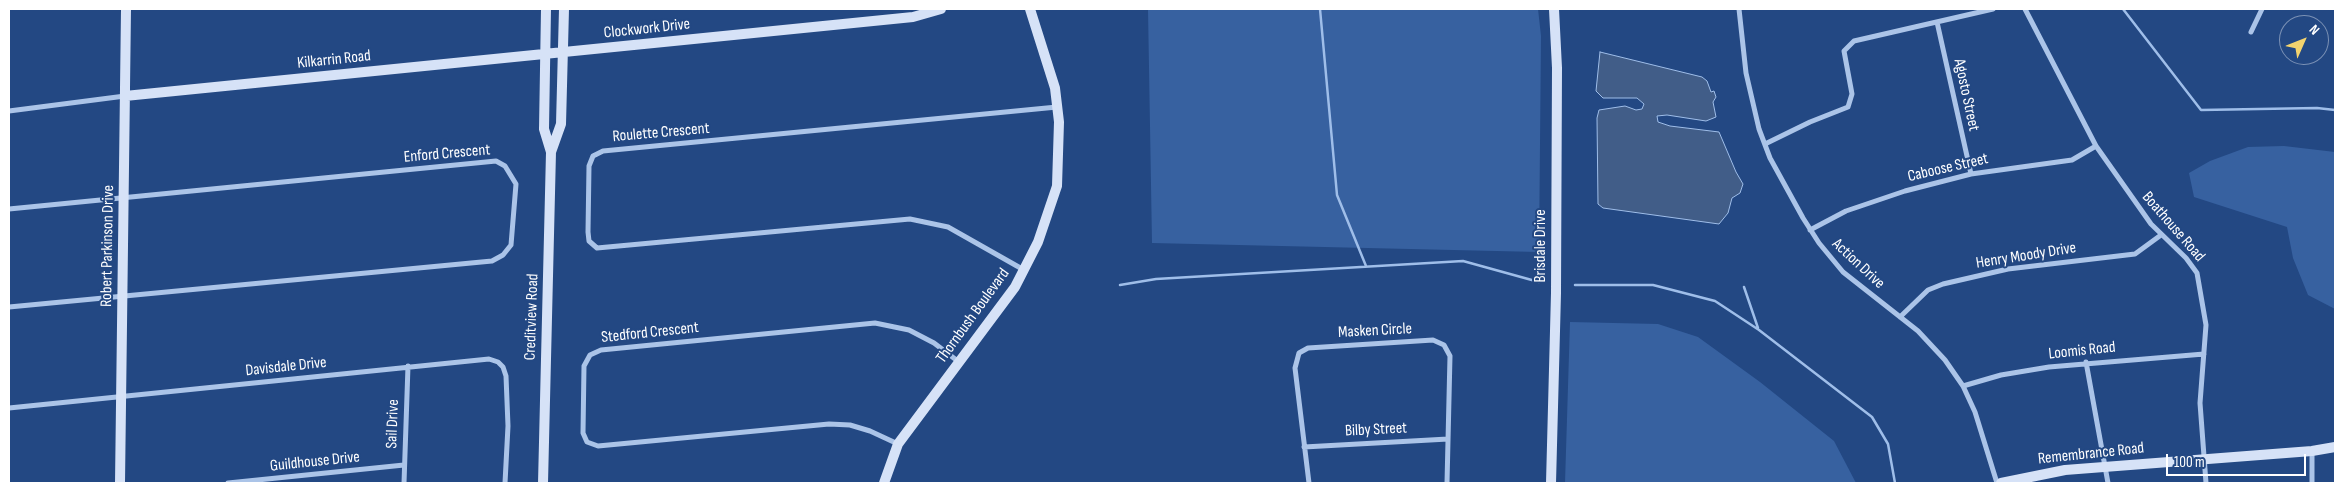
<!DOCTYPE html>
<style>
body{margin:0}
#map{position:relative;width:2344px;height:492px;overflow:hidden;background:#234883;font-family:"Sofia Sans Condensed",sans-serif}
canvas{display:block}
.frame{position:absolute;inset:0;border:10px solid #fff;pointer-events:none}
.north{position:absolute;left:2279px;top:15px;width:50px;height:50px;box-sizing:border-box;background:#234883;border:1px solid #7b91b5;border-radius:50%;rotate:46deg;font-size:14px;font-weight:700;line-height:20px;text-align:center;color:#fff}
.north::after{content:'';display:block;margin:auto;width:18px;height:22px;background:#f3d36e;clip-path:polygon(50% 0,100% 100%,50% 72%,0 100%)}
.scale{position:absolute;left:2166px;top:454px;width:140px;height:22px;box-sizing:border-box;border:2px solid #fff;border-top:0;padding-left:6px;font-size:15px;line-height:18px;white-space:nowrap;color:#fff;-webkit-text-stroke:4px #234883;paint-order:stroke}
</style>
<div id="map">
<canvas width="2344" height="492"></canvas>
<div class="frame"></div>
<div class="north">N</div>
<div class="scale">100 m</div>
</div>
<script>
const context = document.querySelector('canvas').getContext('2d');
context.lineJoin = 'round';
function paint(path, color) {
  context.fillStyle = color;
  context.fill(path, 'evenodd');
}
function poly(rows) {
  const path = new Path2D();
  for (const r of rows) {
    path.moveTo(r[0], r[1]);
    for (let i = 2; i < r.length; i += 2) path.lineTo(r[i], r[i + 1]);
  }
  return path;
}
function strokePath(path, color, width, dash) {
  context.strokeStyle = color;
  context.lineWidth = width;
  context.lineCap = dash ? 'butt' : 'round';
  context.setLineDash(dash || []);
  context.stroke(path);
}
function drawText(font, color, halo, rows, align = 'center') {
  context.font = font + ' "Sofia Sans Condensed",sans-serif';
  context.lineWidth = 4;
  context.setLineDash([]);
  context.textBaseline = 'middle';
  context.strokeStyle = halo;
  context.fillStyle = color;
  for (const [text, x, y, turn = 0] of rows) {
    context.save();
    context.translate(x, y);
    context.rotate((+turn || 0) * Math.PI / 180);
    context.textAlign = isNaN(turn) ? turn : align;
    if (halo) context.strokeText(text, 0, 0);
    context.fillText(text, 0, 0);
    context.restore();
  }
}
paint(poly([
 [1148,9,1538,9,1541,36,1539,252,1152,243],
 [2284,146,2335,152,2335,309,2308,295,2293,258,2287,227,2194,197,2189,173,2210,161,2248,147],
 [1570,322,1658,324,1698,337,1760,382,1834,441,1856,483,1565,483]
]), '#3761a0');
const water = poly([
 [1600,52,1702,77,1707,81,1711,92,1714,91,1716,97,1713,102,1716,117,1706,121,1667,115,1657,116,1658,122,1670,126,1719,132,1736,172,1743,184,1740,193,1732,198,1728,213,1719,224,1603,208,1598,204,1597,118,1599,110,1625,106,1636,110,1642,109,1644,104,1637,98,1603,98,1596,91,1600,52]
]);
paint(water, '#415d88');
strokePath(water, '#9fbee9', 1);
strokePath(poly([
 [1320,9,1337,195,1366,266],
 [2123,9,2201,110,2317,108,2335,110],
 [1120,285,1156,279,1463,261,1539,282],
 [1575,285,1653,285,1715,301,1759,330,1872,417,1888,444,1895,483],
 [1744,287,1758,328]
]), '#9fbee9', 2.5);
strokePath(poly([
 [1739,9,1746,73,1759,129,1770,158,1803,218,1819,243,1843,272,1918,331,1945,360,1963,386,1975,412,1997,483],
 [2025,9,2096,146,2151,224,2186,258,2197,273,2206,325,2200,403,2206,483],
 [1937,22,1971,174],
 [2251,32,2262,9],
 [9,111,125,96],
 [1765,144,1810,122,1848,107,1852,94,1844,51,1854,41,1993,9],
 [9,209,496,161,505,166,516,184,511,245,503,255,492,261,9,307],
 [1810,230,1846,211,1905,191,1971,174,2072,160,2096,146],
 [1024,270,948,227,910,219,597,248,589,241,588,232,589,166,593,156,603,151,1057,107],
 [1900,317,1928,290,1943,284,2008,269,2135,254,2161,235],
 [2086,362,2108,483],
 [1963,386,2001,375,2049,367,2204,354],
 [9,408,489,359,498,362,503,367,506,376,508,426,505,483],
 [898,444,870,431,850,425,829,424,598,446,587,442,583,433,584,366,590,355,601,350,875,323,909,330,934,343,959,362],
 [1304,447,1448,439],
 [228,483,404,465],
 [404,483,408,366],
 [1309,483,1295,368,1299,353,1308,348,1433,340,1444,345,1450,356,1447,483],
 [2312,483,2312,451]
]), '#abc4e8', 5);
strokePath(poly([
 [125,96,913,17,941,9],
 [551,152,561,124,564,9],
 [120,483,126,9],
 [543,483,551,152,544,129,546,9],
 [884,483,898,444,1015,287,1038,242,1057,186,1059,122,1055,88,1030,9],
 [1551,483,1556,293,1557,68,1554,9],
 [2001,483,2065,470,2312,451,2335,447]
]), '#d6e2f7', 10);
drawText('16px', '#fff', '#234883', [
 ["Clockwork Drive",647,29,-6],
 ["Kilkarrin Road",334,60,-6],
 ["Agosto Street",1966,95,78],
 ["Roulette Crescent",661,133,-5],
 ["Enford Crescent",447,154,-5],
 ["Caboose Street",1948,168,-13],
 ["Boathouse Road",2173,227,49],
 ["Robert Parkinson Drive",108,246,-89],
 ["Brisdale Drive",1541,246,-90],
 ["Henry Moody Drive",2026,256,-9],
 ["Action Drive",1858,264,43],
 ["Thornbush Boulevard",973,316,-54],
 ["Creditview Road",532,317,-88],
 ["Masken Circle",1375,331,-3],
 ["Stedford Crescent",650,333,-6],
 ["Loomis Road",2082,351,-6],
 ["Davisdale Drive",286,367,-6],
 ["Sail Drive",393,424,-88],
 ["Bilby Street",1376,430,-3],
 ["Remembrance Road",2091,454,-6],
 ["Guildhouse Drive",315,462,-6]
]);
</script>
